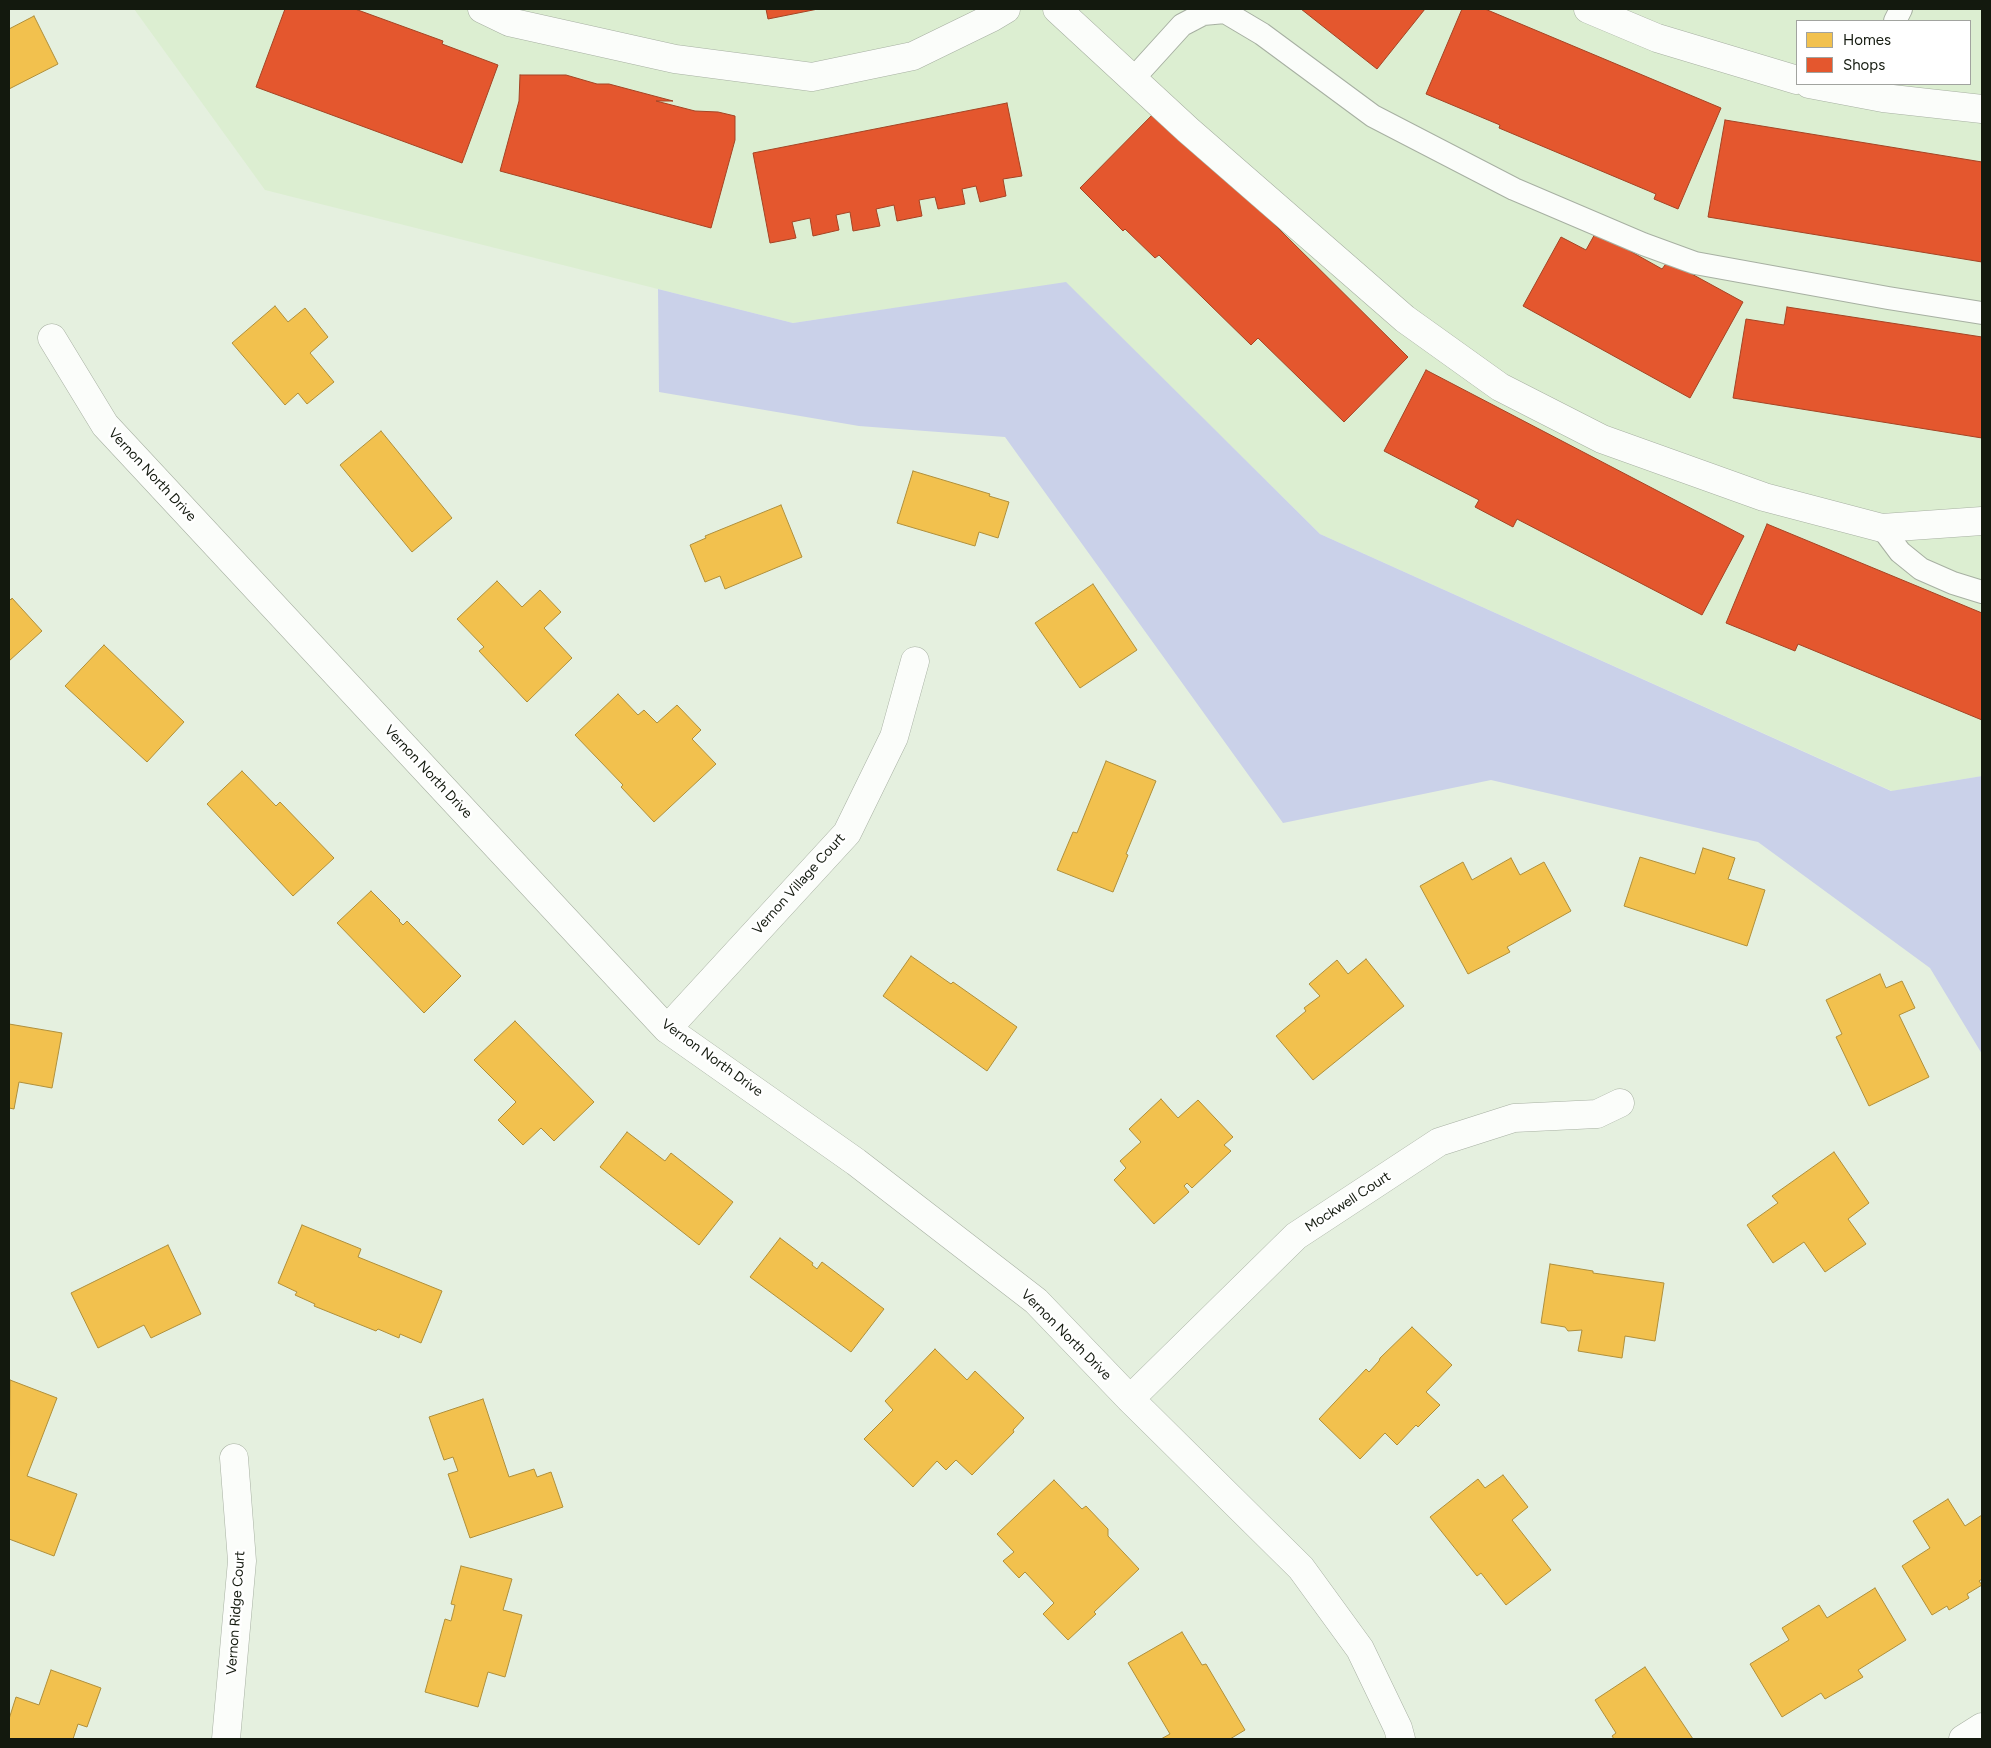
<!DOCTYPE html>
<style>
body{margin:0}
#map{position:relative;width:1991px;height:1748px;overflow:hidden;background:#e5f0df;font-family:Figtree,sans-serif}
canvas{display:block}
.frame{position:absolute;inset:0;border:10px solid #13190e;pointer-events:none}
.legend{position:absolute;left:1796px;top:20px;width:175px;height:65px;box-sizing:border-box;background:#fff;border:1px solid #a1a39f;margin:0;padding:6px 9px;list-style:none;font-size:15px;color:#13190e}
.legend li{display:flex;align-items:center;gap:10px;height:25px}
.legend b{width:25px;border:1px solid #a1a39f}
</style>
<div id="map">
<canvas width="1991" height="1748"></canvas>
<div class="frame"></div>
<ul class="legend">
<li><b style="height:14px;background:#f2c14e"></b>Homes</li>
<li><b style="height:14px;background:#e4572e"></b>Shops</li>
</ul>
</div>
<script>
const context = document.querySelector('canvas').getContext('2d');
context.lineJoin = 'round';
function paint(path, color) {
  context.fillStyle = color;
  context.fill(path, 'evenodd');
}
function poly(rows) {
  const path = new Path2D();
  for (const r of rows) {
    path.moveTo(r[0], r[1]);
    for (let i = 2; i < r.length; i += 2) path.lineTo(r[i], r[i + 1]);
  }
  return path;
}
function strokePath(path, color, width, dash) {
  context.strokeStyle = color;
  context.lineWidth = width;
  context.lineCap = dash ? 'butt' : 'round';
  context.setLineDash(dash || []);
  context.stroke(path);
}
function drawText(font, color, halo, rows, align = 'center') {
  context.font = font + ' Figtree,sans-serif';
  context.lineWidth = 5;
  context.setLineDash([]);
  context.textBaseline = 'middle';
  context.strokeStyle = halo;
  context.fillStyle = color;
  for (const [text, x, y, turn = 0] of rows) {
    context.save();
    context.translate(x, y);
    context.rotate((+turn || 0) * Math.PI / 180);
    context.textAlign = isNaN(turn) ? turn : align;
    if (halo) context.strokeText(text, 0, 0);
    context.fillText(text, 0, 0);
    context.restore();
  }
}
paint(poly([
 [134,9,1982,9,1982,776,1892,791,1320,534,1066,283,793,323,265,190],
 [1797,21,1970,21,1970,84,1797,84]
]), '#dceed1');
paint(poly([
 [1066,282,1320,534,1891,791,1982,776,1982,1054,1930,968,1758,842,1491,780,1283,823,1005,437,859,426,659,392,658,289,793,323]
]), '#cad1e9');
const homes = poly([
 [34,16,58,64,9,89,9,29,34,16],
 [275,306,288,322,305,308,328,337,310,353,334,382,307,404,298,393,285,405,232,343,275,306],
 [381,431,452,518,412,552,340,465,381,431],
 [913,471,990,494,989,496,1009,502,998,538,979,532,975,546,897,523,913,471],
 [781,505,802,557,725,589,720,576,705,582,690,545,706,538,705,536,781,505],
 [497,581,522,607,540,590,561,612,544,628,572,658,527,702,479,651,484,647,457,619,497,581],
 [1093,584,1137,650,1080,688,1035,623,1093,584],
 [9,598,11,600,12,598,42,631,9,661,9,598],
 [104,645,184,722,147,762,65,686,104,645],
 [618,694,638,715,644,710,657,723,677,705,701,730,692,739,716,764,654,822,621,787,623,785,575,735,618,694],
 [1106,761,1156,781,1126,854,1128,855,1113,892,1057,870,1073,832,1077,833,1106,761],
 [242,771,276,806,280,802,334,858,293,896,207,804,242,771],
 [1703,848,1735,858,1728,879,1765,890,1747,946,1624,906,1640,857,1695,874,1703,848],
 [1511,858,1520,875,1544,862,1571,911,1507,947,1510,952,1468,974,1420,886,1463,862,1472,880,1511,858],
 [371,891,400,920,399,921,403,925,407,921,461,976,424,1013,337,923,371,891],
 [911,956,951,984,953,982,1017,1027,987,1071,883,996,911,956],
 [1366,959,1404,1006,1313,1080,1276,1036,1306,1011,1304,1008,1320,996,1309,984,1337,960,1348,974,1366,959],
 [1880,974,1886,988,1902,981,1915,1008,1899,1015,1929,1077,1869,1106,1836,1037,1842,1034,1826,1000,1880,974],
 [515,1021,594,1102,554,1141,541,1128,523,1145,498,1120,516,1102,474,1060,515,1021],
 [9,1024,62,1033,52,1088,19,1082,14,1109,9,1108,9,1024],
 [1161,1099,1178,1118,1198,1100,1233,1137,1224,1145,1231,1151,1192,1188,1187,1183,1184,1186,1189,1192,1154,1224,1114,1180,1126,1168,1120,1161,1141,1142,1129,1129,1161,1099],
 [627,1132,665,1161,671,1153,733,1202,699,1245,600,1167,627,1132],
 [1834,1152,1869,1203,1848,1219,1866,1244,1825,1272,1804,1242,1773,1263,1747,1225,1778,1203,1772,1196,1834,1152],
 [302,1225,361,1249,358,1257,442,1291,421,1343,400,1334,399,1338,378,1329,376,1331,314,1306,315,1304,295,1295,297,1292,278,1283,302,1225],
 [780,1238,813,1263,812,1265,817,1269,822,1262,884,1309,851,1352,750,1277,780,1238],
 [168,1245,201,1314,151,1338,144,1325,98,1348,71,1293,168,1245],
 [1550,1264,1593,1271,1593,1273,1664,1283,1655,1341,1625,1336,1622,1358,1578,1351,1582,1330,1568,1331,1565,1327,1541,1323,1550,1264],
 [1412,1327,1452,1365,1426,1392,1440,1405,1418,1427,1416,1425,1397,1445,1385,1433,1360,1459,1319,1419,1366,1369,1369,1372,1379,1361,1380,1358,1412,1327],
 [935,1349,967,1380,975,1371,1024,1418,1013,1430,1014,1432,972,1475,956,1460,946,1470,937,1461,913,1487,864,1439,893,1410,885,1401,935,1349],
 [10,1380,57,1398,27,1476,77,1494,54,1556,9,1539,10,1380],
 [483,1399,509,1477,534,1469,537,1477,551,1472,563,1507,470,1538,448,1474,458,1471,453,1457,444,1460,429,1417,483,1399],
 [1503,1475,1528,1507,1512,1520,1551,1570,1506,1605,1481,1573,1477,1576,1430,1517,1478,1479,1485,1488,1503,1475],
 [1054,1480,1082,1509,1086,1506,1108,1529,1108,1536,1139,1569,1094,1612,1096,1614,1068,1640,1043,1614,1054,1603,1025,1572,1019,1578,1003,1561,1014,1552,997,1534,1054,1480],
 [1948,1499,1965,1526,1982,1515,1982,1579,1979,1581,1982,1585,1967,1594,1969,1598,1949,1610,1947,1606,1932,1615,1902,1566,1930,1548,1913,1521,1948,1499],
 [461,1566,512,1579,503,1610,522,1615,505,1677,488,1672,478,1707,425,1692,445,1619,451,1621,455,1605,451,1604,461,1566],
 [1875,1588,1906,1640,1858,1670,1863,1677,1825,1699,1821,1693,1782,1717,1750,1664,1789,1640,1782,1628,1819,1605,1827,1618,1875,1588],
 [1182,1632,1202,1665,1206,1664,1245,1730,1230,1739,1161,1739,1170,1734,1128,1663,1182,1632],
 [1645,1667,1693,1739,1614,1739,1612,1736,1616,1733,1595,1700,1645,1667],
 [51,1670,101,1688,87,1727,78,1724,73,1739,9,1739,9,1719,16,1697,39,1705,51,1670]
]);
paint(homes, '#f2c14e');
strokePath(homes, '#af8f3b', 1);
const shops = poly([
 [285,9,355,9,443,41,442,44,498,65,462,163,256,87,285,9],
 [766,9,818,9,768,19,766,9],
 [1301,9,1425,9,1377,69,1301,9],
 [1462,9,1485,9,1721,108,1678,209,1654,199,1656,194,1499,128,1500,125,1426,94,1462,9],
 [520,75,566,75,597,84,609,84,673,101,656,101,695,111,718,112,735,116,735,140,711,228,500,171,519,101,520,75],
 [1007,103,1022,176,1003,179,1006,196,980,202,976,186,962,189,965,204,938,209,935,197,919,200,922,216,897,221,894,205,876,209,880,226,853,231,850,212,836,215,839,230,813,236,810,218,792,222,796,238,770,243,753,153,1007,103],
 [1158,109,1408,357,1344,422,1258,338,1251,345,1159,255,1155,258,1125,229,1123,231,1080,188,1158,109],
 [1725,120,1982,162,1982,262,1708,217,1725,120],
 [1596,232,1662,269,1668,261,1743,302,1690,398,1523,306,1561,237,1586,250,1596,232],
 [1787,307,1982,337,1982,438,1733,398,1746,319,1784,325,1787,307],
 [1426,370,1744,536,1702,615,1517,519,1513,527,1475,507,1479,500,1384,451,1426,370],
 [1767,524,1982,613,1982,720,1798,644,1795,651,1726,623,1767,524]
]);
paint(shops, '#e4572e');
strokePath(shops, '#a54424', 1);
const lane = poly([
 [1895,21,1901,9],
 [1133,79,1182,25,1203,14,1225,12,1262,34,1373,116,1514,189,1643,244,1695,263,1888,298,1982,313],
 [1882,528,1900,552,1921,569,1953,583,1982,592]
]);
const street = poly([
 [482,9,509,22,675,59,812,77,913,56,991,18,1006,9],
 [1057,9,1188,130,1405,319,1500,387,1602,439,1764,497,1882,528,1982,521],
 [52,338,105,425,667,1029,856,1162,1036,1301,1130,1399,1301,1568,1360,1649,1398,1728,1401,1739],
 [667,1029,847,833,894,737,915,661],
 [1130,1399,1296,1236,1439,1142,1514,1118,1597,1114,1620,1103],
 [226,1739,242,1561,234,1458],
 [1963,1739,1982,1727]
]);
const secondary = poly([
 [1588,9,1657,38,1797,80],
 [1809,84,1883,98,1982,109]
]);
strokePath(lane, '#a7b0a2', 24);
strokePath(street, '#a7b0a2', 29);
strokePath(secondary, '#a7b0a2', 29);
strokePath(lane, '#fbfdfa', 22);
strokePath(street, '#fbfdfa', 28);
strokePath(secondary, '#fbfdfa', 28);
drawText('14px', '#13190e', '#fff', [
 ["Vernon North Drive",152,475,47],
 ["Vernon North Drive",428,772,47],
 ["Vernon Village Court",799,884,-48],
 ["Vernon North Drive",712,1058,36],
 ["Mockwell Court",1348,1202,-33],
 ["Vernon North Drive",1066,1335,45],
 ["Vernon Ridge Court",236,1613,-86]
]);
</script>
